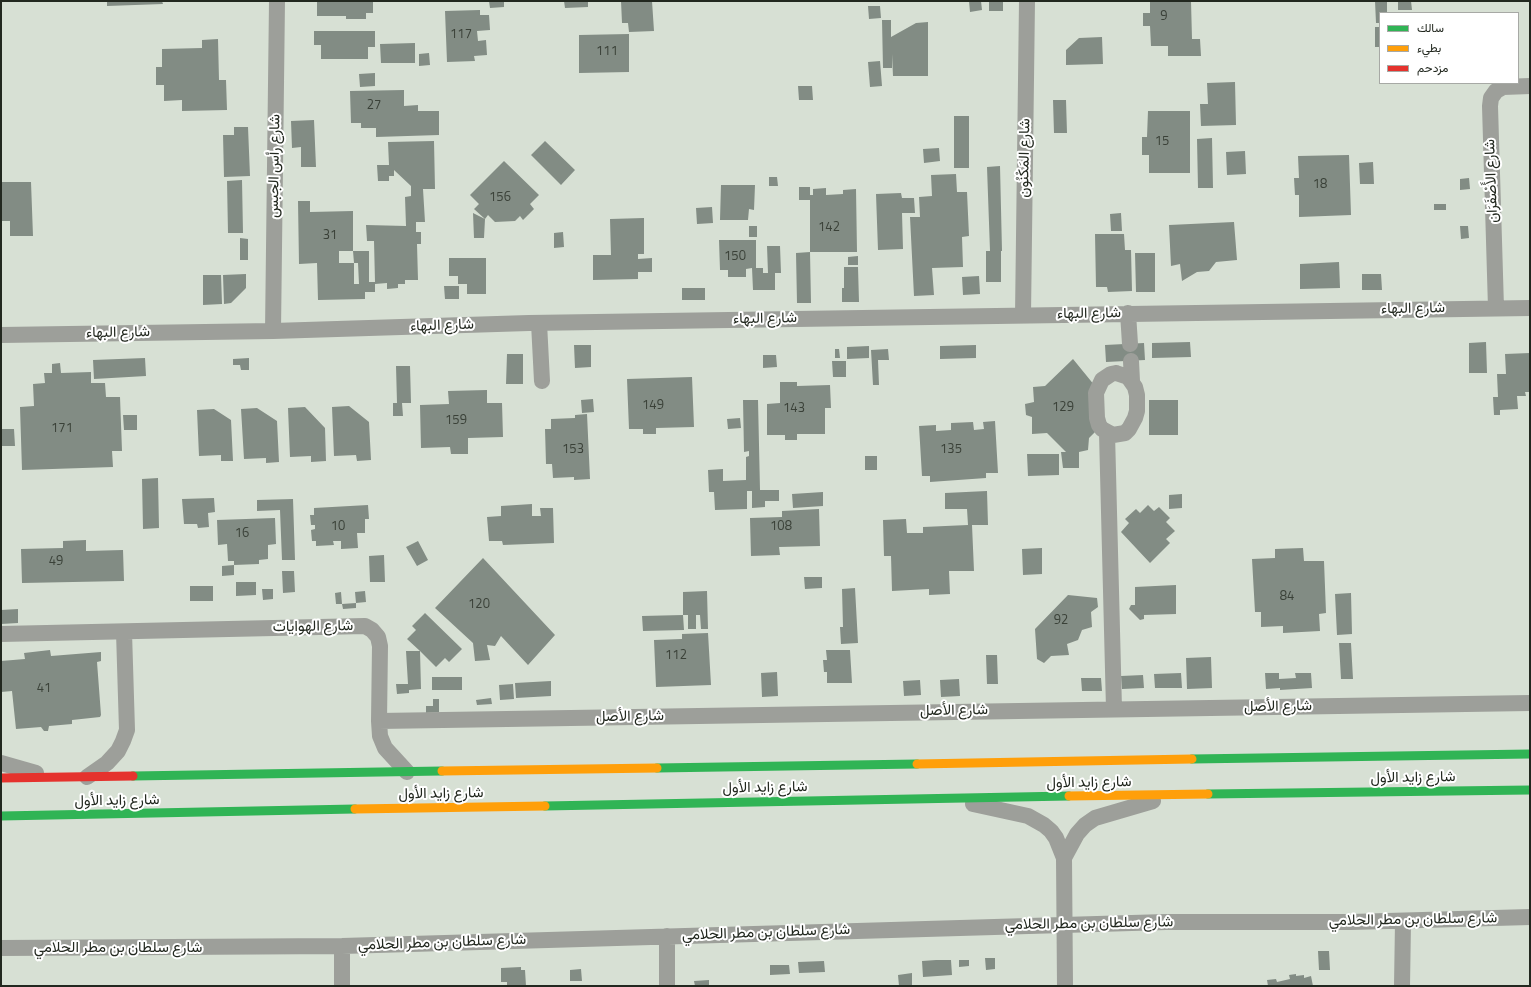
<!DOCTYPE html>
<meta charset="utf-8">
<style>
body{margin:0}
#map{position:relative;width:1531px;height:987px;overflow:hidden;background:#d7e0d4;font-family:"Titillium Web",Vazirmatn,sans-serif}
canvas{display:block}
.frame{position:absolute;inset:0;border:2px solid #22281f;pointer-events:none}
.legend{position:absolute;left:1379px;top:12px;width:140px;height:72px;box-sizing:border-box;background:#fff;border:1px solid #a7a9a5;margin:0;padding:5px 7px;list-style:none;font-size:12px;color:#22281f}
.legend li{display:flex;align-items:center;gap:8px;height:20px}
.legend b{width:20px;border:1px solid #a7a9a5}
</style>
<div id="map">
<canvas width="1531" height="987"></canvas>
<div class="frame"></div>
<ul class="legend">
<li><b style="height:5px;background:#30b455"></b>سالك</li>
<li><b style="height:5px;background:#ff9f0a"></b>بطيء</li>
<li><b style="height:5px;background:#e5322d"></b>مزدحم</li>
</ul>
</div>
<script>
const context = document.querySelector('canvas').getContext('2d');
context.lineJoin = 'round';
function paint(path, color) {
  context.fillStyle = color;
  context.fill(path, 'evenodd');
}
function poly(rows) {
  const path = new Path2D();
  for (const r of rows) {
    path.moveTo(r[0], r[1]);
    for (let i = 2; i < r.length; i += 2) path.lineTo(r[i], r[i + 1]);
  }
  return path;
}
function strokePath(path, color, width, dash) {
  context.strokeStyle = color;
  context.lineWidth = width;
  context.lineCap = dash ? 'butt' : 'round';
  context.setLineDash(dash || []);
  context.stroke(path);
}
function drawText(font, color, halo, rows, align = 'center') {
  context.font = font + ' "Titillium Web",Vazirmatn,sans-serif';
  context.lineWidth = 4;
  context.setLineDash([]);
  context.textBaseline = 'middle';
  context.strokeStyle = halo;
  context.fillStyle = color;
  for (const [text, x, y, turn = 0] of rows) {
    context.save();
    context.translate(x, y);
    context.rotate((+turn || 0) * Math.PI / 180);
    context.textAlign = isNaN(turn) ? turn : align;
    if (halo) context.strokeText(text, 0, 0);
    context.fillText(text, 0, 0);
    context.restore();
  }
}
paint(poly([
 [107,1,162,1,163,4,107,6],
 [317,1,373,1,373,13,366,13,366,19,346,19,346,16,317,16],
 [489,1,504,1,504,7,490,8],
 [564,1,588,1,588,7,565,8],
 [621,1,652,1,654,31,629,32,628,23,622,23],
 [969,1,981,1,982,10,970,12],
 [989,1,1003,1,1003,11,989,11],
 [1150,1,1191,1,1192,39,1200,39,1201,56,1168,56,1168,46,1151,46,1150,26,1143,26,1143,13,1150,13],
 [1375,1,1387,1,1387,13,1380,13,1380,23,1376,23],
 [1398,1,1411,1,1412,10,1398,10],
 [868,6,880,6,881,18,869,19],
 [480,10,480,15,489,15,490,30,477,31,478,41,486,40,487,55,474,56,475,61,447,62,445,11],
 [882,20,891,20,891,37,916,23,928,22,928,76,893,76,892,54,892,68,883,68],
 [1375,27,1380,27,1380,47,1375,47],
 [314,31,375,31,375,47,368,47,368,59,321,59,321,45,314,45],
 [629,34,629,72,579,73,579,35],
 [1102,37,1103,64,1066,65,1066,50,1079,38],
 [218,39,219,80,226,80,227,110,182,111,182,100,164,101,164,85,156,85,156,67,162,67,162,49,202,48,202,40],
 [415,43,415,63,381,63,380,44],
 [429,53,430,65,419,66,419,54],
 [880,61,882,86,870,87,868,62],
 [375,73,375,86,360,87,359,74],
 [1235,82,1236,125,1201,126,1200,104,1208,104,1207,83],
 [798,86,812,86,813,100,799,100],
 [404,90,404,106,418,105,418,111,439,111,439,135,376,137,376,128,361,128,361,123,351,123,350,91],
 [1053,100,1066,100,1067,133,1054,133],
 [1148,111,1190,111,1190,173,1149,173,1149,155,1142,155,1142,137,1147,137],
 [954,116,969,116,969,168,954,168],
 [314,120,316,167,301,167,301,147,292,148,291,121],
 [234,127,248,127,250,176,224,177,223,135,234,135],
 [1212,138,1213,188,1198,188,1197,139],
 [434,141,435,189,423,189,425,222,416,222,416,232,421,232,421,244,417,244,418,280,405,280,405,284,398,284,398,288,387,289,387,283,375,284,375,292,365,292,365,299,318,300,317,263,299,264,298,201,310,201,310,212,353,211,353,251,339,251,339,263,354,263,353,251,369,251,369,282,375,282,374,241,367,241,366,225,406,226,405,197,411,196,411,186,394,170,394,176,389,176,389,181,378,181,377,165,389,165,388,142],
 [354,263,358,263,359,284,354,284],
 [545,141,575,170,561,185,531,155],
 [939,148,940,161,924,163,923,149],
 [1245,151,1246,174,1227,175,1226,152],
 [1349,155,1351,215,1299,217,1299,195,1295,195,1294,178,1299,178,1298,156],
 [504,161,539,195,530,204,534,209,523,220,520,216,515,221,495,222,488,215,485,219,474,209,479,204,470,195],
 [1373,162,1374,184,1360,184,1359,163],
 [1000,166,1002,251,1001,251,1001,282,986,282,986,251,990,251,987,167],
 [956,174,957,192,967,192,969,236,962,237,963,267,932,268,934,295,914,296,910,217,920,217,919,197,932,196,931,175],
 [769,177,777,177,778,186,769,186],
 [1469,178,1470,189,1460,190,1460,179],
 [242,180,243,233,228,233,227,181],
 [1,182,31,182,33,236,10,236,10,221,1,221],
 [721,185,755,185,754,210,749,209,748,220,720,220],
 [799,187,810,187,810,195,813,195,813,189,826,188,826,195,843,194,843,190,856,189,857,252,810,252,810,200,799,200],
 [901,193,902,198,914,198,915,213,902,213,903,249,878,250,876,194],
 [1434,204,1446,204,1446,210,1434,210],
 [712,207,713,223,697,224,696,208],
 [473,213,485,219,484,238,474,238],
 [1121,213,1122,231,1111,231,1110,214],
 [644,218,644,254,638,254,638,259,652,258,652,272,638,272,638,279,593,280,593,255,611,255,610,219],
 [1234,222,1237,260,1216,262,1209,271,1197,272,1182,281,1180,264,1171,266,1169,225],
 [749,226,757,226,757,237,749,237],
 [1460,226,1468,226,1469,238,1461,239],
 [563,232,564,247,554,248,554,233],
 [1095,234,1124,234,1125,250,1131,250,1132,291,1108,292,1107,287,1096,287],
 [240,238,248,239,248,260,240,260],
 [719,240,756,240,756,268,763,268,763,273,768,273,767,246,780,246,781,273,775,273,775,290,753,290,752,268,746,269,746,277,728,277,728,270,720,270],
 [810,252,811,303,797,303,796,253],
 [1135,253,1155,253,1155,292,1136,292],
 [858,256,858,265,848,265,848,257],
 [449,258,486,258,486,294,467,294,467,284,458,284,458,276,449,276],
 [1339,262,1340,288,1300,289,1300,264],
 [844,267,858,267,859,302,842,302,842,288,844,288],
 [246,274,246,288,231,303,224,304,223,275],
 [1362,274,1381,274,1382,290,1362,290],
 [203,275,221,275,222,304,203,305],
 [979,276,980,294,963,295,962,277],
 [444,286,459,286,459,299,445,299],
 [682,288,705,288,705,300,682,300],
 [1190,342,1191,357,1152,358,1152,343],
 [1486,342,1487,373,1469,373,1469,343],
 [1144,343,1145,360,1106,362,1105,345],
 [574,345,591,345,591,367,575,368],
 [976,345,976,358,940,359,940,346],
 [869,346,869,358,847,359,847,347],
 [835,349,839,349,840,358,835,358],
 [888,349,889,360,878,360,879,385,873,385,871,350],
 [1530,353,1530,392,1525,392,1526,396,1517,396,1518,409,1500,410,1500,415,1494,415,1493,397,1498,397,1497,374,1506,374,1505,354],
 [507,354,523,354,523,384,506,384],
 [763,355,776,355,777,367,763,368],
 [145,358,146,376,94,379,93,360],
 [249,358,249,370,241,370,240,365,233,365,233,359],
 [1073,359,1095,386,1095,432,1089,438,1088,450,1079,452,1079,468,1063,468,1061,452,1066,452,1047,433,1032,434,1032,417,1026,415,1025,404,1034,402,1033,387,1045,386],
 [832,361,846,361,846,377,833,377],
 [60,363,61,373,91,372,91,383,105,383,106,397,120,397,122,451,112,451,113,467,22,470,20,407,34,406,33,384,45,383,44,373,52,373,52,364],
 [396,366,410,366,411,403,402,403,403,416,393,416,393,403,397,403],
 [692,377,694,427,656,428,656,434,643,434,643,429,629,429,627,379],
 [780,382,797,382,797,386,830,385,831,408,825,408,825,434,797,434,797,440,785,440,785,435,767,435,767,404,780,403],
 [487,390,487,403,502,403,503,437,468,438,468,454,451,454,450,447,421,448,420,405,449,404,448,391],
 [593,399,594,412,582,413,581,400],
 [743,400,758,400,760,490,779,490,779,501,765,501,765,507,752,508,752,491,747,491,747,509,715,510,714,492,709,492,708,470,723,469,723,481,746,480,746,457,749,456,749,451,744,452],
 [1149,400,1178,400,1178,435,1149,435],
 [349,406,369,422,371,460,357,461,356,455,334,456,332,407],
 [305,407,325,428,326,461,311,462,311,456,290,457,288,408],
 [257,408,277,421,279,462,266,463,266,458,244,459,241,409],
 [214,409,231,420,233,461,221,461,221,455,199,456,197,410],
 [587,414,590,479,574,480,574,477,553,478,552,464,546,464,545,429,551,429,551,419,575,418,575,415],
 [123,415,137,415,137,430,124,430],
 [740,418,741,428,728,429,727,419],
 [995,421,998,473,986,473,986,478,930,482,930,476,922,476,919,426,936,425,936,431,951,430,951,423,973,422,974,430,984,429,983,422],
 [1,429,14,429,15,446,1,446],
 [1027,454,1059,454,1059,475,1028,476],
 [865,456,877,456,877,470,865,470],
 [158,478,159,528,143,529,142,479],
 [987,491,988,525,972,525,974,571,949,571,950,594,929,595,929,589,892,591,891,556,884,556,883,520,906,519,907,533,923,533,923,527,968,525,967,509,945,509,945,493],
 [823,492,823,506,793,508,792,494],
 [1182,494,1182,508,1169,509,1169,495],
 [214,498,215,512,208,513,209,527,198,528,197,524,184,524,182,499],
 [293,499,295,560,282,560,280,510,257,511,257,500],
 [532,504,532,516,541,516,540,508,553,508,554,543,503,545,502,541,489,541,487,517,501,516,501,506],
 [368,505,369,519,365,519,365,533,357,533,358,548,341,549,341,541,333,541,334,545,316,546,316,541,312,541,311,530,315,529,315,525,311,525,310,515,314,515,314,508],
 [1148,505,1154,511,1159,507,1170,518,1166,522,1175,531,1166,539,1170,543,1150,563,1121,532,1129,523,1125,519,1136,509,1140,513],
 [819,509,820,546,779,547,780,555,751,556,750,518,782,517,782,511],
 [275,518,276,544,268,545,268,559,259,560,259,564,234,565,234,575,222,576,222,566,234,565,234,561,228,561,227,544,218,545,217,520],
 [86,540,86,551,123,550,124,581,22,583,21,549,63,548,63,541],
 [418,541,428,560,417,566,406,547],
 [1042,548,1042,574,1023,575,1022,549],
 [1303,548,1304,561,1324,561,1326,613,1319,614,1320,631,1283,633,1283,626,1261,627,1261,612,1255,612,1252,559,1275,558,1275,549],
 [384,555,385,582,370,582,369,556],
 [483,558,555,635,528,665,501,636,495,646,487,645,490,660,475,661,473,643,435,608],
 [282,571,294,571,295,592,283,593],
 [804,577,822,577,822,588,805,589],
 [236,582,256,582,256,595,236,596],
 [1176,585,1176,614,1144,615,1144,619,1140,620,1129,609,1131,605,1135,605,1135,587],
 [190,586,213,586,213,601,190,601],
 [855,588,858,643,841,644,840,627,843,627,842,589],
 [262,589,273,589,273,599,263,600],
 [365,591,366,602,356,603,355,592],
 [707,591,708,629,701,629,700,615,696,615,696,629,688,629,688,615,683,615,684,630,643,631,642,616,683,615,683,592],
 [341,592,342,604,356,603,356,608,343,609,342,604,336,604,335,593],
 [1351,593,1352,634,1337,635,1335,594],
 [1068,595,1097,598,1098,607,1091,612,1092,627,1082,630,1078,640,1067,644,1069,655,1051,656,1044,663,1037,659,1035,629],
 [18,609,18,623,1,624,1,610],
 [425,613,462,649,449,662,445,658,436,667,420,651,421,689,409,690,409,693,397,694,396,684,408,684,406,651,420,651,407,639,416,630,412,626],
 [708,633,711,685,656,687,654,640,682,639,682,634],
 [1339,643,1351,643,1353,679,1341,679],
 [50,650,51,656,101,652,101,661,97,662,101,715,100,717,72,720,72,724,49,726,48,731,44,731,41,727,16,729,12,691,1,692,1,661,25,659,24,653],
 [826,650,850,650,852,683,827,683,827,672,824,672,823,660,827,660],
 [986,655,997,655,998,684,987,684],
 [1211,657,1212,688,1187,689,1186,658],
 [777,672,778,696,762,697,761,673],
 [1181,673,1182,688,1155,688,1154,674],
 [1265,673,1279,673,1279,679,1296,678,1295,673,1311,673,1312,688,1280,690,1280,688,1266,689],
 [1143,675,1144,688,1122,689,1121,676],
 [432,677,462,677,462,690,432,690],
 [1081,678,1101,678,1102,691,1082,691],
 [959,679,960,696,941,697,940,680],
 [920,680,921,695,904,696,903,681],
 [551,681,551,696,516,698,515,683],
 [513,684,514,699,500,700,499,685],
 [491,698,492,704,477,705,476,700],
 [433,699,439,699,439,712,426,713,426,706,433,706],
 [1318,951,1329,951,1330,970,1319,970],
 [985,958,995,958,995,969,986,970],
 [936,960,951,960,952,975,923,977,922,961],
 [959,960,969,960,969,966,959,967],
 [824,961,825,972,799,973,798,962],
 [770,965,789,965,790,974,770,975],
 [521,967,521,970,525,970,526,986,507,986,507,982,501,982,501,968],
 [581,969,582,981,570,981,570,970],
 [912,973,912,986,899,986,898,975],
 [1296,974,1296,976,1304,975,1304,978,1311,976,1313,986,1268,986,1267,980,1276,979,1277,982,1290,979,1289,975],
 [709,980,709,986,695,986,694,981]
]), '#828c84');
strokePath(poly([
 [1496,308,1490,106,1491,98,1496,91,1503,87,1530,86],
 [1128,313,1130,344],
 [1023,315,1027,1],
 [539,323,542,381],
 [273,331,277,1],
 [1,335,273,331,529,323,1530,308],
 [1131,361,1132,381],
 [1116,373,1128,377,1135,387,1137,395,1137,411,1135,418,1129,429,1125,433,1113,435,1102,429,1099,425,1097,418,1096,393,1102,380,1111,374,1116,373],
 [1107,433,1114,709],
 [1,634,365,626,372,630,378,637,380,646,379,721,380,736,385,748,407,772],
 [379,721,1530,703],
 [1,763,36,773],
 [87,777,107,763,118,751,123,741,127,730,124,632],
 [973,804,1028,816,1044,825,1051,831,1056,838,1064,858,1065,986],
 [1064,858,1077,834,1085,825,1095,818,1153,801],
 [667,936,667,986],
 [342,946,342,986],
 [1,948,342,946,1166,922,1351,922,1530,917],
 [1402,986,1403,922]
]), '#9d9f9a', 16);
strokePath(poly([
 [1192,759,1530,754],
 [657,768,917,764],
 [133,776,442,771],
 [1208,794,1530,790],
 [545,806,1069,796],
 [1,816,355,809]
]), '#30b455', 9);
strokePath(poly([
 [917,764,1192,759],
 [442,771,657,768],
 [1069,796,1208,794],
 [355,809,545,806]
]), '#ff9f0a', 9);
strokePath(poly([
 [1,778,133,776]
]), '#e5322d', 9);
drawText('13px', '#3a4138', null, [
 ["9",1164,17],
 ["117",461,35],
 ["111",607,52],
 ["27",374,106],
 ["15",1162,142],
 ["18",1320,185],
 ["156",500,198],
 ["142",829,228],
 ["31",330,236],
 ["150",735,257],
 ["149",653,406],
 ["129",1063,408],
 ["143",794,409],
 ["159",456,421],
 ["171",62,429],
 ["153",573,450],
 ["135",951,450],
 ["10",338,527],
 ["108",781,527],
 ["16",242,534],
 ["49",56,562],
 ["84",1287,597],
 ["120",479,605],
 ["92",1061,621],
 ["112",676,656],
 ["41",44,689]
]);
drawText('15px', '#22281f', '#fff', [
 ["شارع المَكْنُون",1025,158,-89],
 ["شارع رأس الجبس",275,166,-89],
 ["شارع الأَصْفَرَان",1492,181,-92],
 ["شارع البهاء",1413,309,-1],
 ["شارع البهاء",1089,314,-1],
 ["شارع البهاء",765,319,-1],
 ["شارع البهاء",442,326,-2],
 ["شارع البهاء",118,333,-1],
 ["شارع الهوايات",313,627,-1],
 ["شارع الأصل",1278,707,-1],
 ["شارع الأصل",954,711,-1],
 ["شارع الأصل",630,717,-1],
 ["شارع زايد الأول",1413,778,-1],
 ["شارع زايد الأول",1089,783,-1],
 ["شارع زايد الأول",765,788,-1],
 ["شارع زايد الأول",441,794,-1],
 ["شارع زايد الأول",117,801,-1],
 ["شارع سلطان بن مطر الحلامي",1413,920,-1],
 ["شارع سلطان بن مطر الحلامي",1089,924,-1],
 ["شارع سلطان بن مطر الحلامي",766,933,-2],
 ["شارع سلطان بن مطر الحلامي",442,943,-2],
 ["شارع سلطان بن مطر الحلامي",118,948]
]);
</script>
